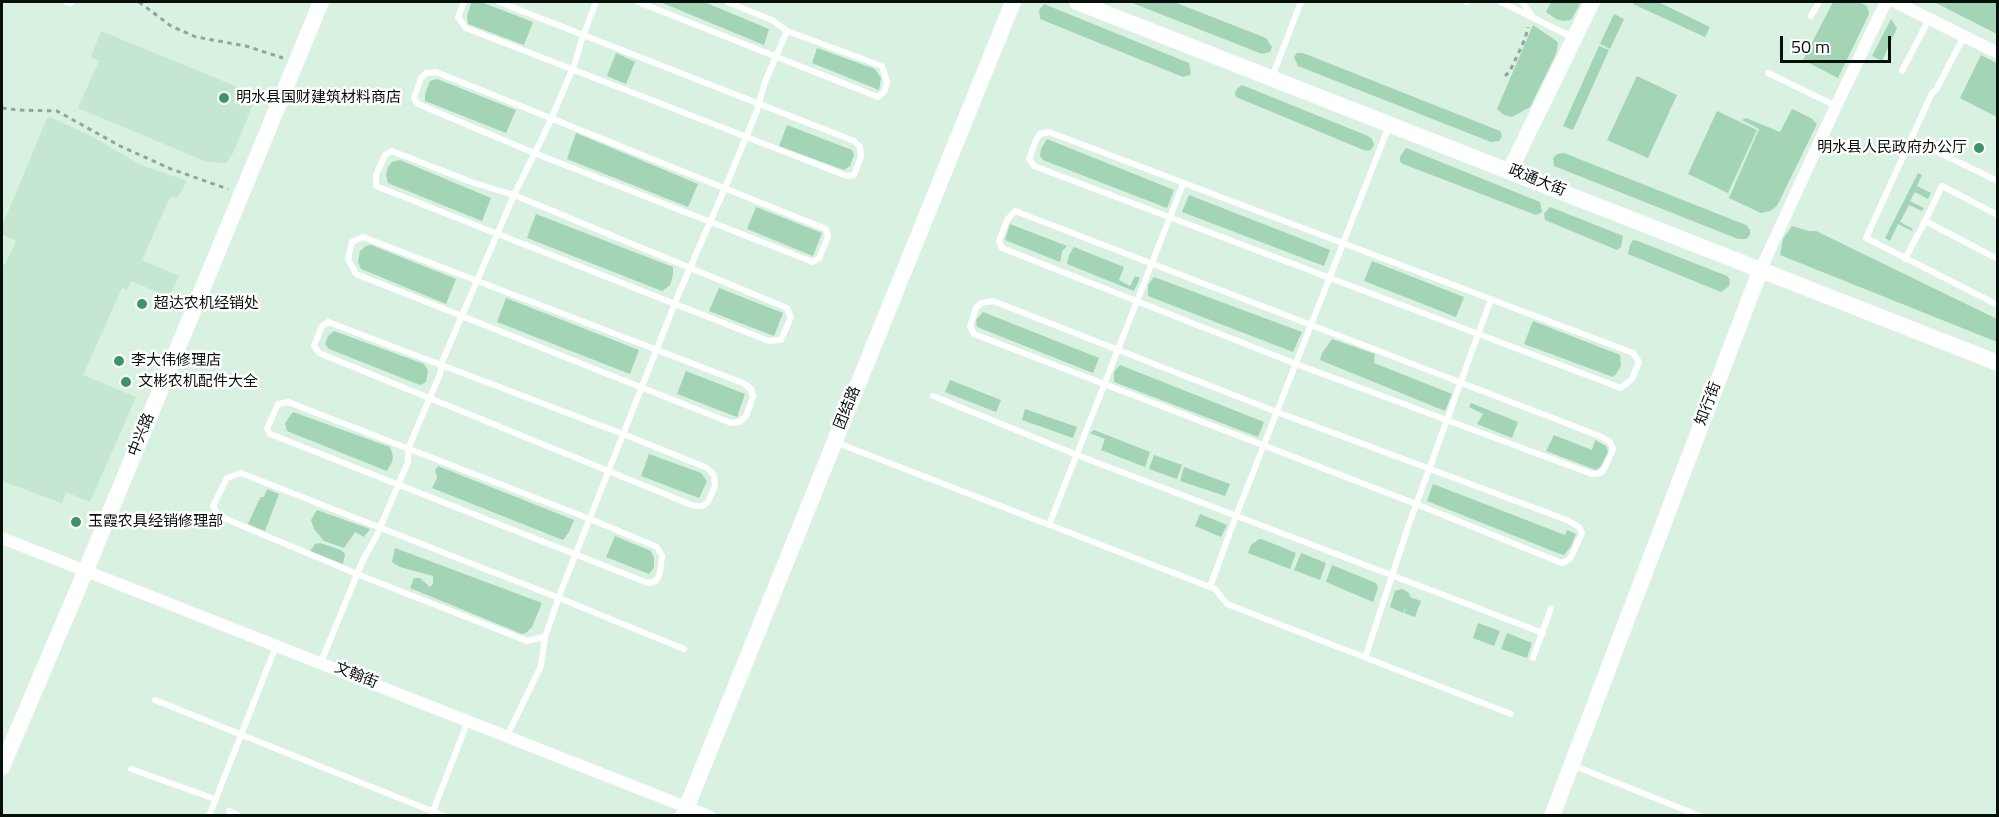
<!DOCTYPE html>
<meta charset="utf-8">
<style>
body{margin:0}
#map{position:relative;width:1999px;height:817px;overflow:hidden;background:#d8f1e0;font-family:"Titillium Web",sans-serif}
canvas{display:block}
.frame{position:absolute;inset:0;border:3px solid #08100b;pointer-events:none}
.scale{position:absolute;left:1780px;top:36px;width:111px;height:27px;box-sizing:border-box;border:3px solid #08100b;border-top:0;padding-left:8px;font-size:18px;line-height:21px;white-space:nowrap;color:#08100b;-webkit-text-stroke:4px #fff;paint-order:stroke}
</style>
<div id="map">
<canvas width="1999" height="817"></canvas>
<div class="frame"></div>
<div class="scale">50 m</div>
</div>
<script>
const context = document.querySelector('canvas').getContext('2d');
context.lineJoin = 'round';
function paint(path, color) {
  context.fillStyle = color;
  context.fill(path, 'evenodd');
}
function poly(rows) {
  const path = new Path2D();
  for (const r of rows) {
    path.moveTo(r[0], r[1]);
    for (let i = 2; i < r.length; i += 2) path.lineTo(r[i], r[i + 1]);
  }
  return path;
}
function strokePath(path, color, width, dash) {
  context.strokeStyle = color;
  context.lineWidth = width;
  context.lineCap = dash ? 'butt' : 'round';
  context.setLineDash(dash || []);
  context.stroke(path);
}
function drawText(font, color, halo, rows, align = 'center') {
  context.font = font + ' "Titillium Web","Noto Sans SC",sans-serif';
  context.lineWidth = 5;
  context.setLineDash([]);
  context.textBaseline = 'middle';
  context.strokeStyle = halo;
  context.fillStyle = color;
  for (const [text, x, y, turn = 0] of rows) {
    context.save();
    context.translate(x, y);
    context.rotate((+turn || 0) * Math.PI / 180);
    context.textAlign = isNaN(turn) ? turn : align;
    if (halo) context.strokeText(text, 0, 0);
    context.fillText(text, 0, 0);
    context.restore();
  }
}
paint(poly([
 [101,31,257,95,233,153,226,163,207,162,78,108,99,61,91,57],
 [48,116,91,136,141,165,187,181,177,198,170,197,142,260,179,276,169,297,131,281,127,290,122,288,83,375,136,397,90,502,66,492,62,503,2,481,2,264,5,265,16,241,2,234,2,226]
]), '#c5e6d1');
paint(poly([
 [475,2,481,2,533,22,524,45,468,24,467,16,471,3],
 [660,2,704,2,769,29,764,45],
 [1130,2,1174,2,1266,38,1272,47,1270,52,1262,54],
 [1551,2,1581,2,1571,20,1563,21,1556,19,1546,12],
 [1635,2,1658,2,1710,27,1705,37,1633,4],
 [1833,2,1859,2,1867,6,1869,14,1838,78,1803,60],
 [1934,2,1997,2,1997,34],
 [1044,4,1189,63,1191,73,1190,75,1183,77,1040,19,1039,10],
 [1614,14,1624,19,1610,49,1600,44],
 [1891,19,1897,28,1882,61,1872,56],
 [1533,25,1555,40,1558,43,1556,54,1530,107,1512,117,1504,115,1497,109],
 [1599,46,1609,50,1573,130,1563,126],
 [817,48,875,69,881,78,879,90,812,63],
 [616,53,635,62,626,84,607,76],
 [1297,53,1303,53,1500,131,1502,136,1499,141,1491,142,1298,66,1294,57],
 [1981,55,1997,63,1997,117,1960,98],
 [1637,76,1677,95,1648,158,1607,140],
 [437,79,516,110,506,133,425,101,425,94,430,81],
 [1242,85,1368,136,1372,139,1374,145,1371,150,1366,151,1236,97,1235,93,1237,89],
 [1792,109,1811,118,1817,124,1777,206,1770,211,1761,213,1729,198,1759,129,1742,120,1746,118,1780,132],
 [1717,111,1757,130,1728,193,1688,174],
 [787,125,852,150,854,155,850,166,844,170,779,146],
 [576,133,698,184,688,207,567,159],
 [1047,139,1174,190,1167,208,1043,160,1040,156,1041,149],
 [1406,148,1540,202,1542,212,1536,215,1403,164,1400,161,1400,157],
 [1564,153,1746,225,1750,230,1750,235,1746,239,1738,239,1554,166,1553,158,1557,154],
 [400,160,491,198,482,221,388,183,386,175,388,167,392,162],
 [1918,173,1922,175,1917,186,1931,193,1928,199,1915,192,1910,201,1924,208,1922,211,1909,205,1900,222,1913,229,1912,231,1898,224,1890,241,1885,238],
 [1189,195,1330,250,1324,266,1182,212],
 [756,207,822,233,813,256,747,229],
 [1550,207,1621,235,1623,236,1621,247,1617,250,1545,220,1544,214],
 [536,214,673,267,673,275,670,285,662,291,527,238],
 [1010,224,1067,246,1062,251,1060,262,1005,240],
 [1792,226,1809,231,1816,231,1997,319,1997,342,1780,255,1783,239],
 [1633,240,1638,241,1727,276,1730,280,1729,286,1721,292,1628,254,1630,245],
 [371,245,456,279,446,304,361,269,358,262,360,251,366,246],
 [1074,247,1124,267,1119,280,1130,286,1135,276,1140,278,1134,291,1067,264,1069,255],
 [1372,261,1464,297,1456,317,1364,281],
 [1154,277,1302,332,1293,352,1148,296,1148,285],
 [719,288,783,313,774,336,709,311],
 [506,298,639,350,630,374,497,322],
 [983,312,1099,358,1093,373,977,327,976,320],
 [1533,321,1620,355,1621,366,1616,374,1613,377,1524,344],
 [334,331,424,364,428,370,426,382,420,385,329,349,325,344,328,336],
 [1332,339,1375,354,1374,363,1452,394,1445,411,1320,360,1322,353],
 [1120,365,1264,422,1258,437,1114,382,1114,372],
 [686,371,745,394,737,417,677,394],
 [950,380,1001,400,996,412,945,392],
 [1471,403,1518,422,1512,438,1477,424,1483,414,1469,407],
 [1025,409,1077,427,1073,438,1022,420],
 [293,412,390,447,393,456,392,462,387,471,287,431,285,423],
 [1094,430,1150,452,1145,467,1101,450,1105,439,1090,433],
 [1554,435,1592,450,1595,440,1606,446,1608,452,1601,466,1596,470,1546,451],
 [649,454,701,473,707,481,699,498,641,476],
 [1154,455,1182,465,1177,479,1149,469],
 [438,466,574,520,569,532,563,540,432,488,437,478,435,470],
 [1184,467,1230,484,1225,496,1180,481],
 [1433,484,1565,535,1567,530,1576,534,1571,546,1564,555,1560,554,1427,501],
 [267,489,279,494,265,531,248,524,258,502,261,497,264,497],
 [317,510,370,529,364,537,355,532,344,548,324,541,314,529,311,520],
 [1200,514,1227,525,1221,537,1195,526],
 [615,536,651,551,654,558,654,568,649,574,606,557],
 [1259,539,1264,540,1296,553,1290,569,1248,553,1251,545],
 [320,543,341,550,345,554,343,564,310,551,315,544],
 [395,548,542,603,532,627,526,633,522,634,410,588,414,578,420,578,430,587,433,584,433,576,400,567,392,562],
 [1301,553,1326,563,1320,580,1294,570],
 [1332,565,1376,583,1378,588,1373,602,1326,582],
 [1402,589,1409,593,1410,597,1421,601,1415,617,1404,613,1407,603,1403,613,1390,607,1395,591],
 [1478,623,1500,631,1494,646,1473,638],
 [1507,633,1532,643,1527,658,1501,649]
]), '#a3d4b5');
strokePath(poly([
 [139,2,171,26,196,37,246,46,283,58],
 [1505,76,1510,71,1525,39,1528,27],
 [2,108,18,110,57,111,120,146,171,169,228,189]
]), '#92a598', 3, [4.5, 4.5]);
strokePath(poly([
 [66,2,71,3],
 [464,2,458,17,466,28,847,176,854,175,861,157,860,147,854,141,499,2],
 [638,2,878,97,884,92,887,82,882,66,787,31],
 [1466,2,1467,2],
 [1501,2,1574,38],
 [1522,2,1532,16],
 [1811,16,1819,2],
 [1964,36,1936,90,1932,93,1866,238,1998,305],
 [1902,71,1929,19],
 [436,72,826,229,828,237,819,258,813,262,534,153,418,104,414,98,421,78,426,73,436,72],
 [1768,73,1836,106],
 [1272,77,1301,2],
 [1049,132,1633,353,1639,362,1632,379,1621,388,1034,166,1029,159,1036,140,1040,134,1049,132],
 [1911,139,1998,181],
 [392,151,474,183,514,195,787,308,791,317,781,340,769,341,376,186,376,175,385,155,392,151],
 [1015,211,1602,437,1610,442,1613,449,1605,467,1601,473,1592,474,1296,364,1002,248,999,241,1007,220,1015,211],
 [1925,221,1942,186,1998,215],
 [363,237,743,383,751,389,753,397,746,416,739,422,731,423,356,274,348,259,352,242,363,237],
 [1905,259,1925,221,1998,259],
 [993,301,1277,412,1567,520,1579,527,1582,533,1570,559,1562,563,1416,504,974,334,970,326,976,308,981,303,993,301],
 [328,322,623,434,707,468,714,475,715,486,708,502,702,506,694,506,319,353,314,346,322,326,328,322],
 [933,396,1077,455,1543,633],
 [288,402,590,519,657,547,662,556,660,573,656,581,648,583,270,434,267,429,278,404,288,402],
 [835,442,1215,589,1227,604,1511,714],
 [1049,525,1183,184],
 [1210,587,1236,516,1389,126],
 [545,637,527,641,357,574,219,516,213,506,227,478,241,473,559,598,684,649],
 [1365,658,1408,527,1491,299],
 [1533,658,1551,608],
 [321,662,363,560,376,537,408,462,408,449,440,374,442,362,514,195,549,124,575,63,581,42,596,2],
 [155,700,444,816],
 [507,736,541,666,545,637,561,591,679,293,725,188,756,113,765,82,787,31,772,20,727,2],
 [1572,765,1700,816],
 [131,769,215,799],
 [229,811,239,816],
 [209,816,276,646],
 [431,816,468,721]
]), '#fff', 6);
strokePath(poly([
 [1895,2,1998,53],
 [1760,271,1836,106,1886,2],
 [2,538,709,816]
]), '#fff', 12);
strokePath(poly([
 [1077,2,1998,363],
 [1510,170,1592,2],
 [2,767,86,570,321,2],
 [683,816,1013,2],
 [1552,816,1760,271]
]), '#fff', 16);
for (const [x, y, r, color] of [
 [224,98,6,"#409366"],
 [1979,148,6,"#409366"],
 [142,304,6,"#409366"],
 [119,361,6,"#409366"],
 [126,382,6,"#409366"],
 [76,522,6,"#409366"]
]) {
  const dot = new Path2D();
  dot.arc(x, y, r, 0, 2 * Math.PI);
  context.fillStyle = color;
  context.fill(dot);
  strokePath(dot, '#fff', 2);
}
drawText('15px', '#08100b', '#fff', [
 ["明水县国财建筑材料商店",236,98],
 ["明水县人民政府办公厅",1967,148,"right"],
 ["超达农机经销处",154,304],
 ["李大伟修理店",131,361],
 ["文彬农机配件大全",138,382],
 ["玉霞农具经销修理部",88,522]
], 'left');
drawText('15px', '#08100b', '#fff', [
 ["政通大街",1537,181,22],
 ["知行街",1709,404,-69],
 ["团结路",848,408,-68],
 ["中兴路",142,435,-68],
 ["文翰街",356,676,22]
]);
</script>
